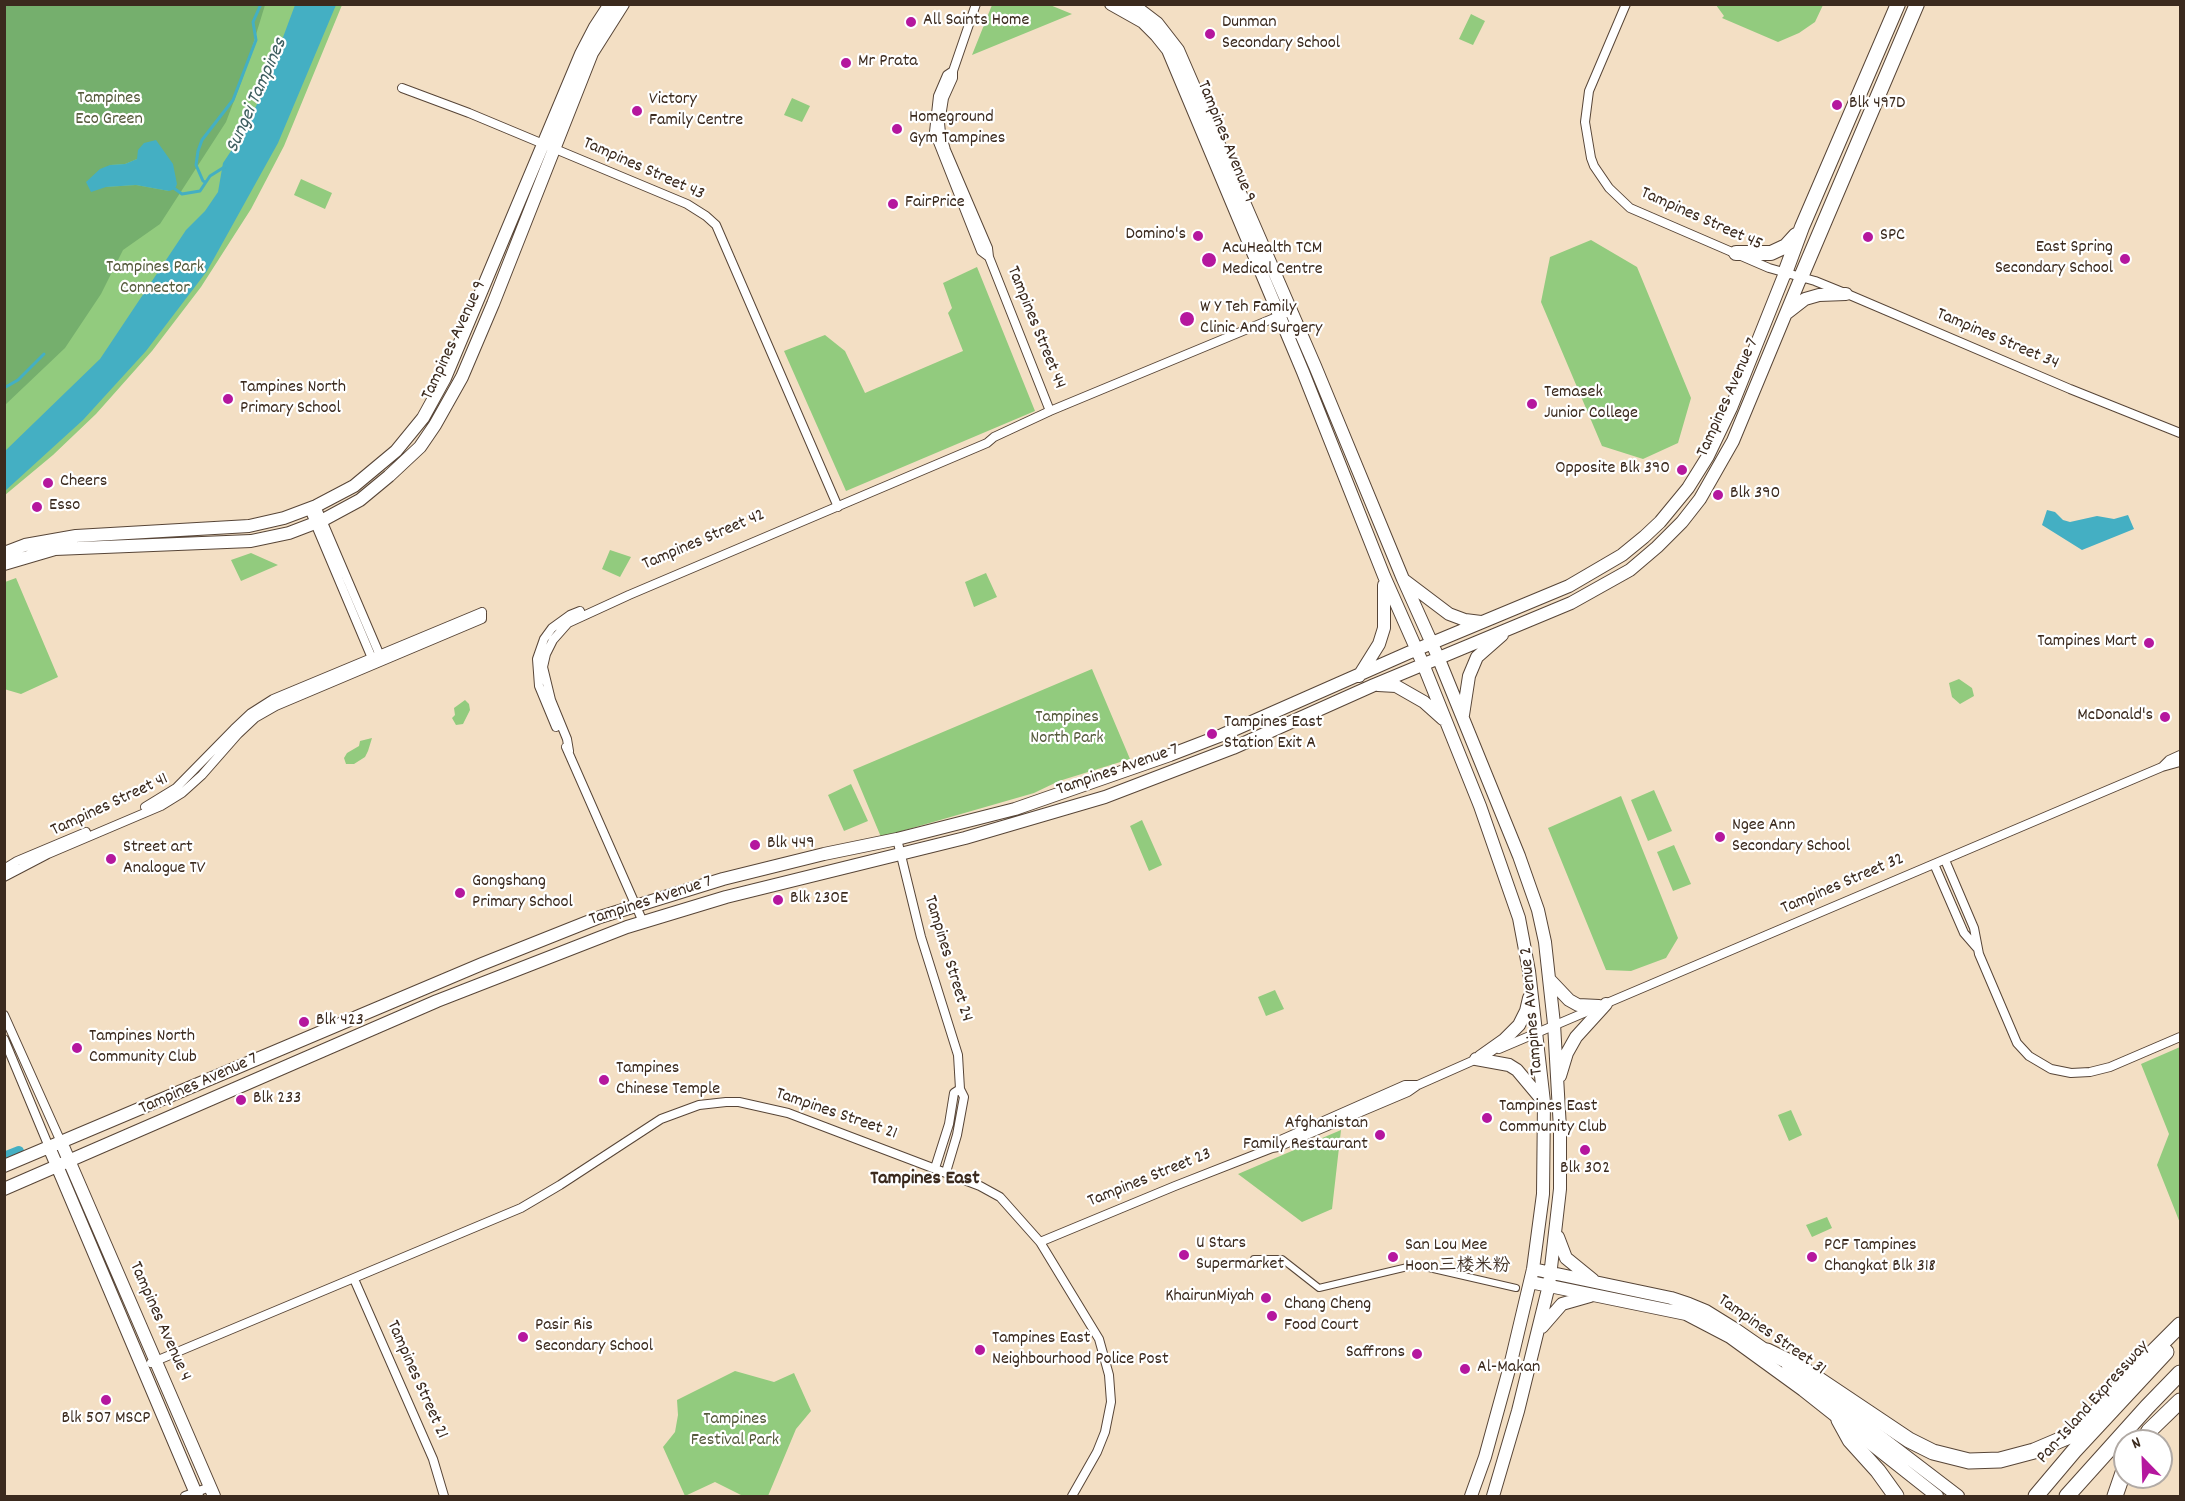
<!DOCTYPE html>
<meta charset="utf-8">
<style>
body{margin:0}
#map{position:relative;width:2185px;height:1501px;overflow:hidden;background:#f3dfc4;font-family:Dekko,sans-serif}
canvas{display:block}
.frame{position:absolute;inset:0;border:6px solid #3b2a1e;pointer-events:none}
.north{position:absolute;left:2113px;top:1429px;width:60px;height:60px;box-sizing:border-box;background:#fff;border:2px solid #b1aaa5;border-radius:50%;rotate:337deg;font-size:16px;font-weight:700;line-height:24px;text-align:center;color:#3b2a1e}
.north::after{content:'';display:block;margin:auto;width:21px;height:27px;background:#b5179e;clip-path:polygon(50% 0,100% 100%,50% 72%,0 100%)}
</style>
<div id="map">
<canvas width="2185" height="1501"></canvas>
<div class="frame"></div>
<div class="north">N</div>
</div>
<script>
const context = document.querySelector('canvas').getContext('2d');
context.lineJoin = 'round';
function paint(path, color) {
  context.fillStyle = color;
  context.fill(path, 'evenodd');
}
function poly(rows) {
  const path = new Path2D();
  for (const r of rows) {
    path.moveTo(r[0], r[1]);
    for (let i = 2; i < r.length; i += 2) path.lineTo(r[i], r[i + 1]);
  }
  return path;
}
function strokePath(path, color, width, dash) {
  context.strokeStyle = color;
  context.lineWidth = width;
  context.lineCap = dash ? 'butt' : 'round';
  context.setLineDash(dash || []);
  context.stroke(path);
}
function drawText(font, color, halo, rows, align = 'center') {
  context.font = font + ' Dekko,"LXGW WenKai TC",sans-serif';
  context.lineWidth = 4.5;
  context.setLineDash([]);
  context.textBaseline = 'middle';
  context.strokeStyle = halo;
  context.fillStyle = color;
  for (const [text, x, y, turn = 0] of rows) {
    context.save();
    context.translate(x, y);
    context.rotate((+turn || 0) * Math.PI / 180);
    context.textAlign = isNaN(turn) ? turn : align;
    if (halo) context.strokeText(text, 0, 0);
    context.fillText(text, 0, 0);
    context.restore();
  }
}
paint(poly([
 [4,5,342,5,284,146,251,209,201,287,152,351,96,414,53,455,5,495],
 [992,5,1050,5,1072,14,972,55],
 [1716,5,1823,5,1815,22,1799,33,1778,42,1722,18,1724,16],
 [1471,14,1485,21,1473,45,1459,39],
 [792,98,810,106,802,122,784,115],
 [301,179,332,193,325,209,294,195],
 [1591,240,1637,267,1691,398,1678,443,1643,459,1602,446,1541,302,1550,257],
 [977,267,1035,411,846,491,784,351,825,335,845,351,865,393,963,351,948,313,952,308,943,283],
 [610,550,631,557,620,577,602,569],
 [251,553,278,565,241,581,231,560],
 [986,573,997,597,974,607,965,582],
 [16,578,58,677,21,694,4,689,5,582],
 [1092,669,1130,759,1059,781,1034,793,881,837,853,770],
 [1959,679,1972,688,1974,696,1960,704,1952,697,1949,683],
 [465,700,469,704,470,710,463,724,456,725,452,718,455,715,454,708],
 [372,738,368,751,365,757,354,764,346,764,344,758,347,753,359,746,360,741],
 [851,784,868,821,844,831,828,795],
 [1654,790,1672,831,1648,841,1631,800],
 [1621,796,1678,938,1666,958,1631,971,1606,970,1548,828],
 [1142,820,1162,865,1149,871,1130,826],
 [1674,845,1691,884,1673,891,1657,852],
 [1275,990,1284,1009,1266,1016,1258,997],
 [2180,1047,2180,1223,2157,1165,2169,1134,2141,1064],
 [1791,1110,1802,1135,1789,1141,1778,1115],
 [1341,1130,1332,1209,1302,1222,1238,1174],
 [1827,1217,1832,1228,1812,1237,1806,1225],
 [735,1371,774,1382,794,1373,811,1411,796,1429,768,1496,743,1496,715,1482,685,1496,663,1447,675,1432,678,1415,677,1400]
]), '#92cb7e');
paint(poly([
 [5,5,265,5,243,77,226,122,160,224,123,250,101,294,65,348,5,405],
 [137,159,169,191,136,185,106,187,110,165,125,164]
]), '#75af6d');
paint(poly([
 [295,5,336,5,278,143,207,271,146,351,83,420,5,491,5,451,100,359,186,230,205,211,218,192,223,163,245,130,263,91],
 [156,140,173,164,177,184,175,189,169,191,136,185,106,187,91,192,86,182,100,169,110,165,125,164,137,159,138,150,144,143],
 [2047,510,2055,512,2063,520,2070,522,2097,516,2114,519,2128,515,2134,529,2082,550,2042,525]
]), '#44afc3');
strokePath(poly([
 [205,182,203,181,196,165,198,151,202,140,233,100,256,40,253,22,261,4],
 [175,189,182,194,200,191,210,176,226,166],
 [4,388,18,380,44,354]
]), '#44afc3', 3);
strokePath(poly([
 [4,1157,19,1151]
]), '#44afc3', 10);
const pedestrian = poly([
 [1254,1259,1282,1259,1319,1288,1416,1265,1516,1288]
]);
const minor = poly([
 [976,4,953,71,953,78,944,98,940,123,941,133,946,150,988,248,989,257,1050,411],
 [1626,4,1589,91,1585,122,1591,158,1594,166,1609,188,1630,208,1769,268,1815,281,1852,296,2070,389,2180,433],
 [953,71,947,75,938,96,934,132,981,251,989,257],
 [402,88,469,113,687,204,706,216,716,225,838,507],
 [316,506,381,658],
 [309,509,374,663],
 [556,727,539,686,537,659,544,639,552,628,570,615,580,611],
 [566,747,643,922],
 [569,751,567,739,551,700,543,667,546,654,553,640,568,623,629,595,987,443,994,437,1050,411,1291,311],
 [2162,767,2169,760,2180,755],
 [145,807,176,788,234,729,251,713,273,699,482,612],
 [897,839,921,937,958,1055,960,1089,964,1097,957,1135,946,1172],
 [1945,860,1974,928,1979,954,2017,1043,2029,1056,2051,1069,2071,1073,2090,1072,2110,1067,2180,1037],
 [1934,864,1964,933,1977,948],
 [4,869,17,861,86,832],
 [4,877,48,854,161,806,182,793,202,775,238,734,255,718,276,706,482,619,482,612],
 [4,1015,61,1142],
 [4,1039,49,1147],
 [1499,1049,2096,795,2162,767,2180,762],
 [1272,1148,1276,1142,1405,1085,1418,1085],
 [935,1168,949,1124,954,1093,960,1089],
 [1040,1242,1175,1186,1272,1148,1278,1147,1408,1092,1418,1085,1479,1058],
 [354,1279,433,1459,444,1496],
 [151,1363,521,1208,560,1185,661,1119,699,1105,726,1102,739,1102,788,1113,980,1186,1000,1197,1040,1242,1099,1339,1109,1375,1111,1402,1105,1432,1097,1452,1072,1496],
 [185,1496,210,1487]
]);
const secondary = poly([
 [1111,4,1143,22,1156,35,1168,50,1303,372,1384,576,1423,664,1480,806,1519,918,1529,971,1544,1102,1543,1194,1533,1269,1510,1366,1485,1457,1471,1496],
 [1132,4,1157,23,1178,50,1315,366,1403,579,1438,657,1519,856,1538,910,1545,942,1554,1024,1560,1129,1560,1189,1549,1285,1518,1411,1493,1496],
 [1787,313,1805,299,1819,295,1846,294],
 [4,553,25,545,76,536,249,526,284,518,316,506,354,486,396,451,423,418,445,378,581,54,595,27,610,4],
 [4,564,55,549,251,541,289,533,323,520,360,500,389,476,420,447,435,425,462,377,493,304,592,53,623,4],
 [1404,580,1449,614,1465,620,1481,622],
 [1359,676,1379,644,1384,628,1384,585],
 [1378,685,1396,686,1424,702,1443,719],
 [1463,715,1469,676,1477,657,1502,635],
 [1550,980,1569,1000,1578,1005,1599,1006],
 [1480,1057,1504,1040,1519,1025,1526,1011,1529,998],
 [1476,1059,1509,1065,1517,1070,1543,1101],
 [1560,1076,1567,1053,1576,1037,1606,1004],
 [61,1142,214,1496],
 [49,1147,197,1496],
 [4,1166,482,964,600,917,723,879,824,854,897,839,1015,809,1170,755,1222,735,1408,653,1569,586,1622,555,1644,537,1660,522,1688,488,1708,456,1731,408,1785,273],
 [4,1189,437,1001,627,927,726,897,965,838,1105,797,1233,748,1374,685,1571,603,1630,570,1657,547,1682,522,1700,499,1733,441,1801,277],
 [1558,1237,1566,1258,1593,1280],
 [1533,1269,1671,1298,1689,1304,1706,1311,1735,1329,1774,1356],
 [1530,1282,1686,1314,1730,1337,1803,1390,1937,1496],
 [1542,1327,1562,1304,1590,1296],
 [1788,1366,1958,1496]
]);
const primary = poly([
 [1736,253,1771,253,1786,246,1796,235],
 [1785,273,1802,227,1898,4],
 [1801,277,1917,4]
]);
const motorway = poly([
 [1767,1351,1800,1367,1909,1440,1933,1452,1969,1461,2000,1460,2034,1451,2067,1437,2095,1413,2126,1379,2180,1325],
 [1839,1420,1850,1440,1878,1471,1896,1496],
 [2143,1441,2149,1431,2180,1401],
 [2036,1496,2074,1451,2166,1352],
 [2067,1496,2147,1407,2180,1373],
 [2115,1496,2125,1467]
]);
strokePath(pedestrian, '#574537', 8);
strokePath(minor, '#574537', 10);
strokePath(secondary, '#574537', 14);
strokePath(primary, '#574537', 16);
strokePath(motorway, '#574537', 17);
strokePath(pedestrian, '#fff', 6);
strokePath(minor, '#fff', 8);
strokePath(secondary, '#fff', 12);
strokePath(primary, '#fff', 14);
strokePath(motorway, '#fff', 15);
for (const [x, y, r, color] of [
 [911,22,6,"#b5179e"],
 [1210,34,6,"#b5179e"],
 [846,63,6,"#b5179e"],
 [1837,105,6,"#b5179e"],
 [637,111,6,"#b5179e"],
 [897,129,6,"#b5179e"],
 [893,204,6,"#b5179e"],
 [1198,236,6,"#b5179e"],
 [1868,237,6,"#b5179e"],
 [2125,259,6,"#b5179e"],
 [1209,260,8,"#b5179e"],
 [1187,319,8,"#b5179e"],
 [228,399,6,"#b5179e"],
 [1532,404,6,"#b5179e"],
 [1682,470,6,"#b5179e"],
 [48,483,6,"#b5179e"],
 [1718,495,6,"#b5179e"],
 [37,507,6,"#b5179e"],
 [2149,643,6,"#b5179e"],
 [2165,717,6,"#b5179e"],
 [1212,734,6,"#b5179e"],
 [1720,837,6,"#b5179e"],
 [755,845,6,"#b5179e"],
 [111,859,6,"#b5179e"],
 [460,893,6,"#b5179e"],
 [778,900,6,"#b5179e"],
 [304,1022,6,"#b5179e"],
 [77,1048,6,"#b5179e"],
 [604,1080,6,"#b5179e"],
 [241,1100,6,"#b5179e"],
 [1487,1118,6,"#b5179e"],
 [1380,1135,6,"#b5179e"],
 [1585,1150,6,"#b5179e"],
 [1184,1255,6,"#b5179e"],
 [1393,1257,6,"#b5179e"],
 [1812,1257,6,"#b5179e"],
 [1266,1298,6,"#b5179e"],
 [1272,1316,6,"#b5179e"],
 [523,1337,6,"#b5179e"],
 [980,1350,6,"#b5179e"],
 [1417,1354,6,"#b5179e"],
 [1465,1369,6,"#b5179e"],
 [106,1400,6,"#b5179e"]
]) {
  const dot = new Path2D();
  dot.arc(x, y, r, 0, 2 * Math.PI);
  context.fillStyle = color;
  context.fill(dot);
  strokePath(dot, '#fff', 2);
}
drawText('18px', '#3b2a1e', '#fff', [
 ["All Saints Home",923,22],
 ["Dunman",1222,24],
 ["Secondary School",1222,45],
 ["Mr Prata",858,63],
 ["Victory",649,101],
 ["Family Centre",649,122],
 ["Blk 497D",1849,105],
 ["Homeground",909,119],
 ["Gym Tampines",909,140],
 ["FairPrice",905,204],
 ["Domino's",1186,236,"right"],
 ["SPC",1880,237],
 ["East Spring",2113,249,"right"],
 ["Secondary School",2113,270,"right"],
 ["AcuHealth TCM",1222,250],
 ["Medical Centre",1222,271],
 ["W Y Teh Family",1200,309],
 ["Clinic And Surgery",1200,330],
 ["Tampines North",240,389],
 ["Primary School",240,410],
 ["Temasek",1544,394],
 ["Junior College",1544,415],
 ["Opposite Blk 390",1670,470,"right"],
 ["Cheers",60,483],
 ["Blk 390",1730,495],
 ["Esso",49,507],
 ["Tampines Mart",2137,643,"right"],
 ["McDonald's",2153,717,"right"],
 ["Tampines East",1224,724],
 ["Station Exit A",1224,745],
 ["Ngee Ann",1732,827],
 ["Secondary School",1732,848],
 ["Blk 449",767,845],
 ["Street art",123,849],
 ["Analogue TV",123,870],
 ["Gongshang",472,883],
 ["Primary School",472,904],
 ["Blk 230E",790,900],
 ["Blk 423",316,1022],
 ["Tampines North",89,1038],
 ["Community Club",89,1059],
 ["Tampines",616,1070],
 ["Chinese Temple",616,1091],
 ["Blk 233",253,1100],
 ["Tampines East",1499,1108],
 ["Community Club",1499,1129],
 ["Afghanistan",1368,1125,"right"],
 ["Family Restaurant",1368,1146,"right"],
 ["Blk 302",1585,1170,"center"],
 ["U Stars",1196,1245],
 ["Supermarket",1196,1266],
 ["San Lou Mee",1405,1247],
 ["Hoon三楼米粉",1405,1268],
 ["PCF Tampines",1824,1247],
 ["Changkat Blk 318",1824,1268],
 ["KhairunMiyah",1254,1298,"right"],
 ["Chang Cheng",1284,1306],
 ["Food Court",1284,1327],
 ["Pasir Ris",535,1327],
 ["Secondary School",535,1348],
 ["Tampines East",992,1340],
 ["Neighbourhood Police Post",992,1361],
 ["Saffrons",1405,1354,"right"],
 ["Al-Makan",1477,1369],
 ["Blk 507 MSCP",106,1420,"center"]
], 'left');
drawText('18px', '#555a3b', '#fff', [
 ["Tampines",109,100],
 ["Eco Green",109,121],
 ["Tampines Park",155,269],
 ["Connector",155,290],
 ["Tampines",1067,719],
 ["North Park",1067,740],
 ["Tampines",735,1421],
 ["Festival Park",735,1442]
]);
drawText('18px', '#3b2a1e', '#fff', [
 ["Tampines Avenue 9",1225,142,68],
 ["Tampines Street 43",643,170,24],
 ["Tampines Street 45",1701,220,24],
 ["Tampines Street 44",1035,328,68],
 ["Tampines Street 34",1997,340,23],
 ["Tampines Avenue 9",455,341,-65],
 ["Tampines Avenue 7",1729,398,-66],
 ["Tampines Street 42",704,541,-23],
 ["Tampines Avenue 7",1118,771,-19],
 ["Tampines Street 41",110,806,-25],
 ["Tampines Street 32",1843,885,-23],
 ["Tampines Avenue 7",651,902,-18],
 ["Tampines Street 24",947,959,73],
 ["Tampines Avenue 2",1533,1011,-95],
 ["Tampines Avenue 7",199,1085,-24],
 ["Tampines Street 21",836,1115,19],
 ["Tampines Street 23",1150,1179,-22],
 ["Tampines Avenue 4",159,1322,66],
 ["Tampines Street 31",1771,1336,35],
 ["Tampines Street 21",416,1380,66],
 ["Pan-Island Expressway",2094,1403,-48]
]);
drawText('italic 20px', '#3f5f60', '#fff', [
 ["Sungei Tampines",258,96,-66]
]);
drawText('bold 20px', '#3b2a1e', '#fff', [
 ["Tampines East",925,1180]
]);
</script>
